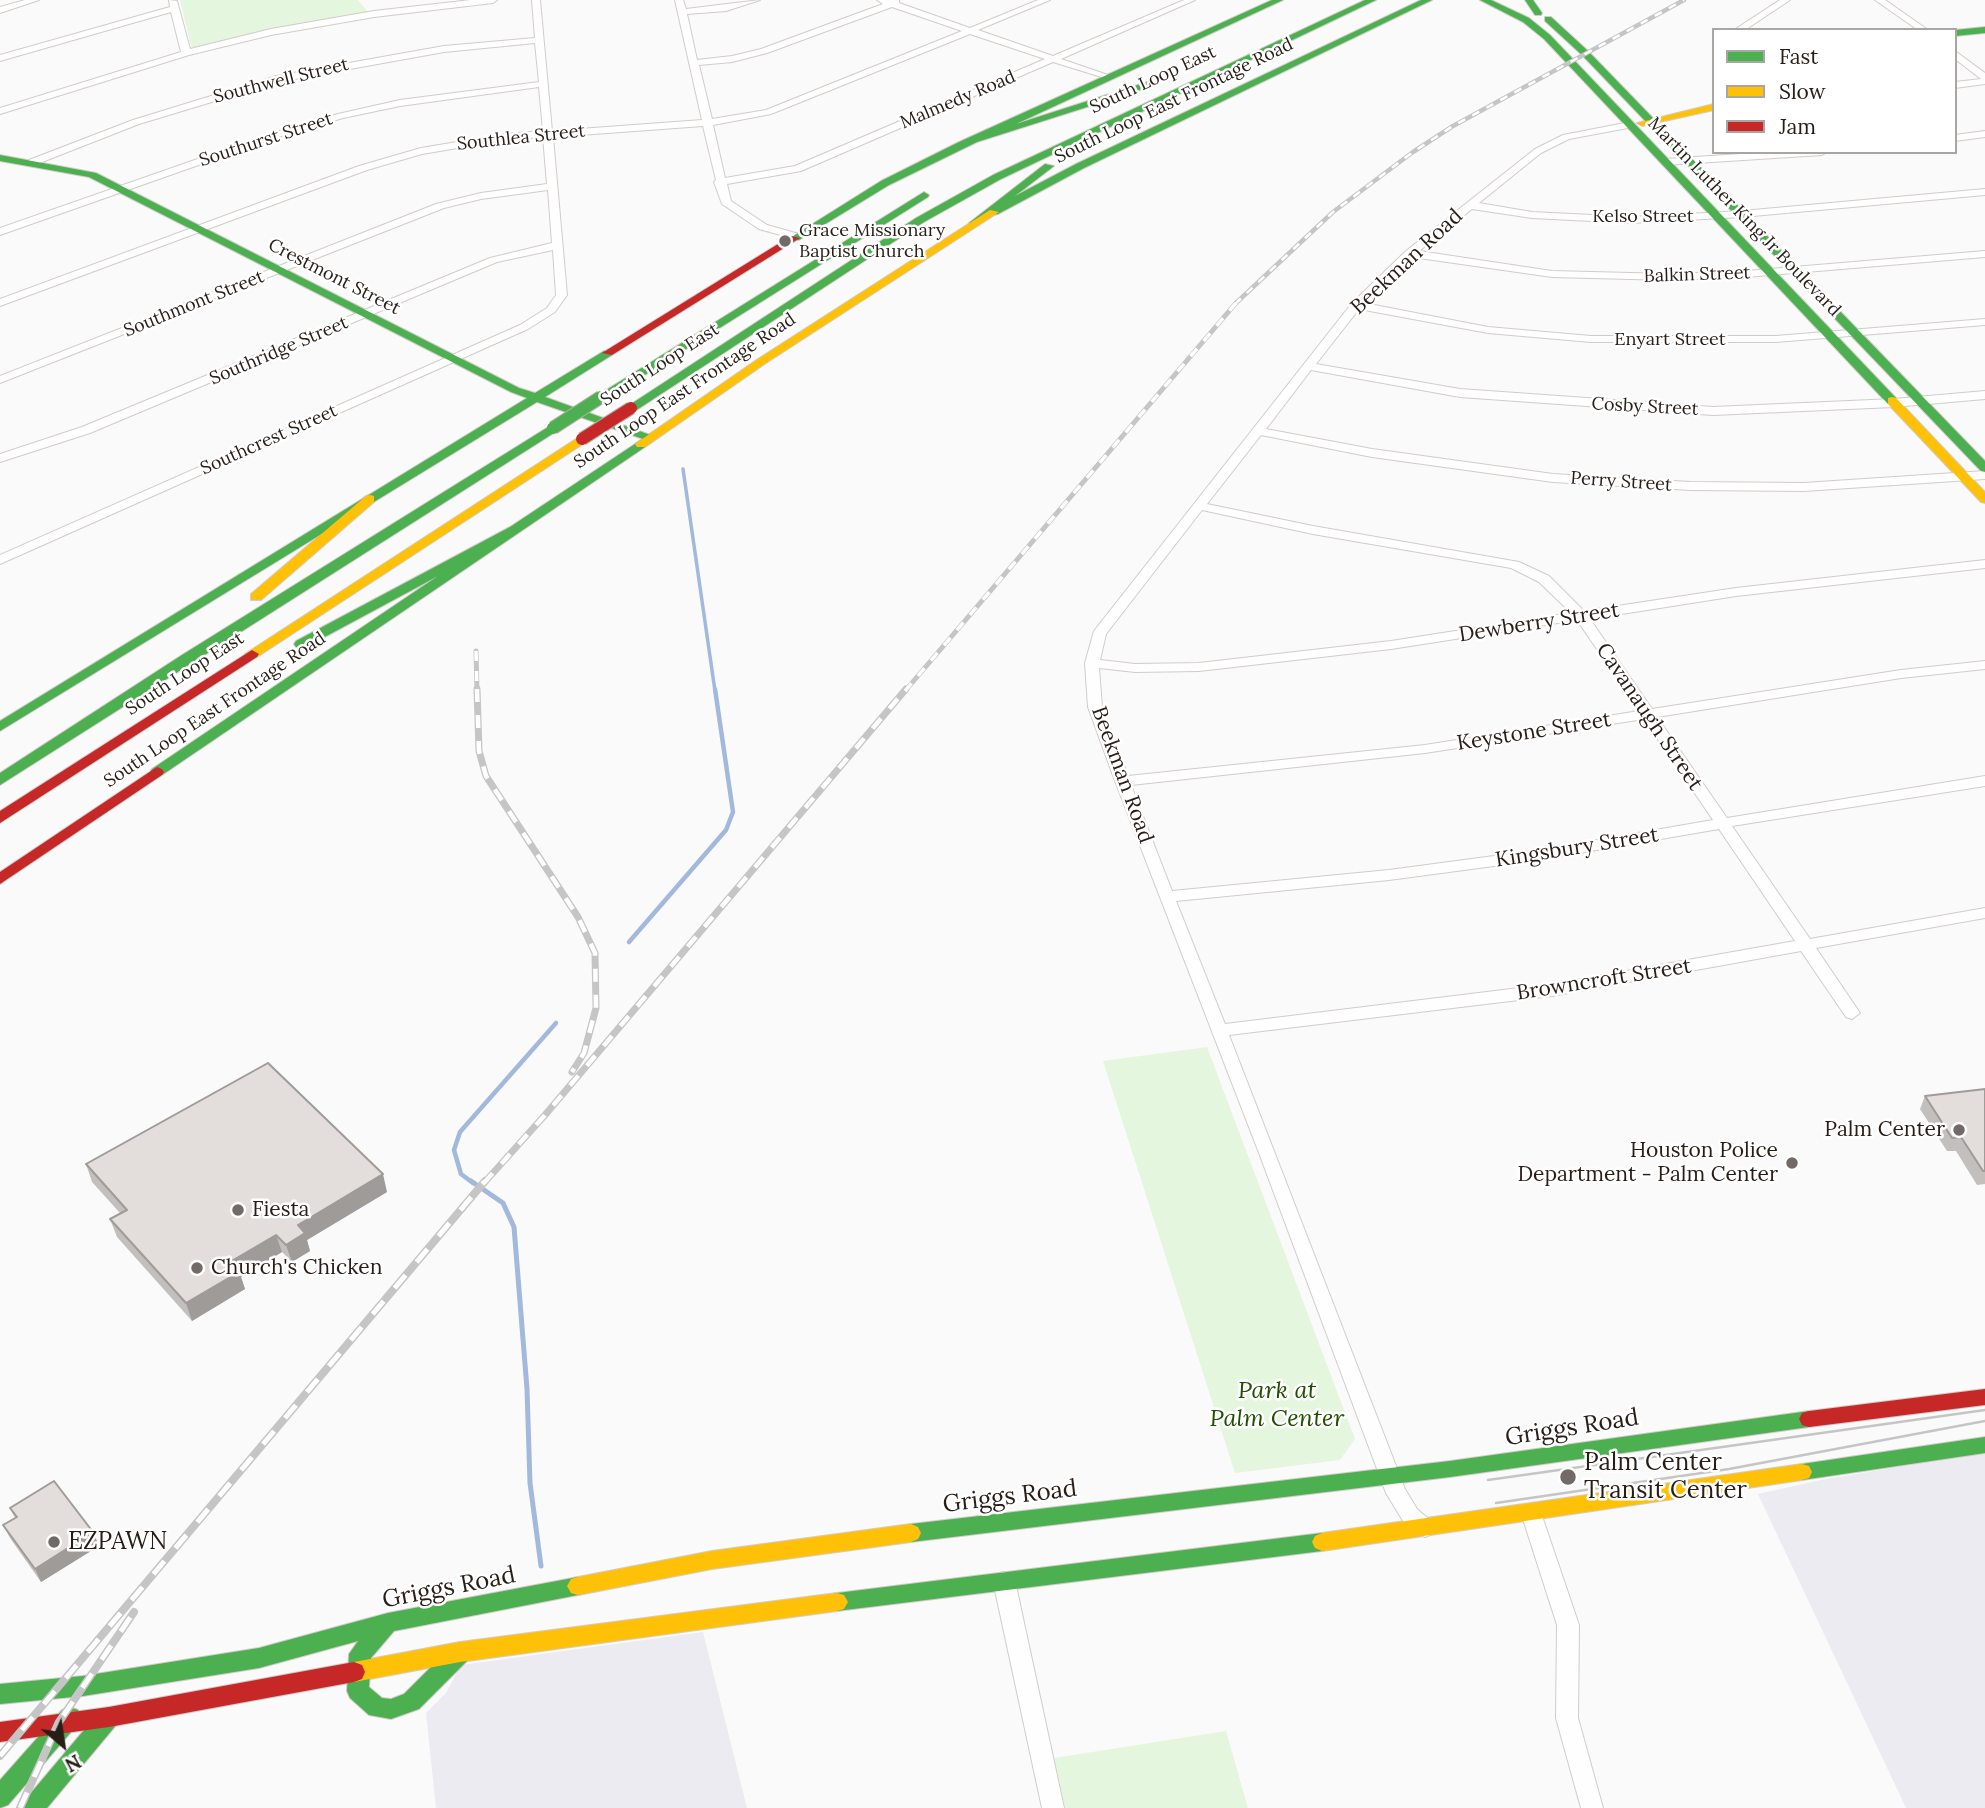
<!DOCTYPE html>
<style>
body{margin:0}
#map{position:relative;width:1985px;height:1808px;overflow:hidden;background:#fafafa;font-family:Lora,serif}
canvas{display:block}
.legend{position:absolute;left:1712px;top:28px;width:245px;height:126px;box-sizing:border-box;background:#fff;border:2px solid #a9a5a2;margin:0;padding:9px 12px;list-style:none;font-size:21px;color:#281d17}
.legend li{display:flex;align-items:center;gap:14px;height:35px}
.legend b{width:35px;border:2px solid #a9a5a2}
.north{position:absolute;left:28px;top:1710px;width:70px;height:70px;-webkit-text-stroke:5px #fff;paint-order:stroke;rotate:151deg;font-size:19px;font-weight:700;line-height:28px;text-align:center;color:#281d17}
.north::after{content:'';display:block;margin:auto;width:24px;height:32px;background:#281d17;clip-path:polygon(50% 0,100% 100%,50% 72%,0 100%)}
</style>
<div id="map">
<canvas width="1985" height="1808"></canvas>
<ul class="legend">
<li><b style="height:9px;background:#4caf50"></b>Fast</li>
<li><b style="height:9px;background:#ffc107"></b>Slow</li>
<li><b style="height:9px;background:#c62828"></b>Jam</li>
</ul>
<div class="north">N</div>
</div>
<script>
const context = document.querySelector('canvas').getContext('2d');
context.lineJoin = 'round';
function paint(path, color) {
  context.fillStyle = color;
  context.fill(path, 'evenodd');
}
function poly(rows) {
  const path = new Path2D();
  for (const r of rows) {
    path.moveTo(r[0], r[1]);
    for (let i = 2; i < r.length; i += 2) path.lineTo(r[i], r[i + 1]);
  }
  return path;
}
function strokePath(path, color, width, dash) {
  context.strokeStyle = color;
  context.lineWidth = width;
  context.lineCap = dash ? 'butt' : 'round';
  context.setLineDash(dash || []);
  context.stroke(path);
}
function drawText(font, color, halo, rows, align = 'center') {
  context.font = font + ' Lora,serif';
  context.lineWidth = 5;
  context.setLineDash([]);
  context.textBaseline = 'middle';
  context.strokeStyle = halo;
  context.fillStyle = color;
  for (const [text, x, y, turn = 0] of rows) {
    context.save();
    context.translate(x, y);
    context.rotate((+turn || 0) * Math.PI / 180);
    context.textAlign = isNaN(turn) ? turn : align;
    if (halo) context.strokeText(text, 0, 0);
    context.fillText(text, 0, 0);
    context.restore();
  }
}
paint(poly([
 [1985,1452,1985,1808,1906,1808,1758,1494,1821,1480],
 [703,1632,747,1808,436,1808,426,1713,446,1693,461,1665]
]), '#ecebf2');
paint(poly([
 [180,0,358,0,368,12,194,48,191,46],
 [1207,1047,1355,1439,1340,1460,1235,1473,1103,1061],
 [1226,1731,1248,1808,1065,1808,1054,1758]
]), '#e5f6de');
strokePath(poly([
 [683,469,715,691]
]), '#a3b8dd', 3.5);
strokePath(poly([
 [629,942,726,830,733,812,715,689],
 [473,1183,461,1174,454,1150,460,1132,556,1023]
]), '#a3b8dd', 4.5);
strokePath(poly([
 [471,1181,503,1203,514,1227,527,1389,530,1483,541,1566]
]), '#a3b8dd', 5);
const street = poly([
 [25,0,39,0,0,13,0,7,25,0],
 [169,0,177,1,190,49,271,29,374,11,471,0,497,0,493,3,374,17,271,35,189,55,0,114,0,108,181,52,171,12,0,61,0,55,170,7,169,0],
 [532,0,540,0,552,131,702,120,675,0,683,0,686,9,760,0,726,11,687,14,697,60,732,56,761,49,883,4,877,0,899,0,899,3,970,28,1038,0,1050,0,978,30,1053,56,1184,0,1195,0,1061,59,1108,75,1108,79,1053,62,801,171,727,184,731,201,767,225,799,234,800,236,795,239,759,229,722,204,714,182,716,180,703,126,553,137,567,295,555,312,528,329,0,564,0,555,520,325,547,308,556,295,553,250,497,262,90,433,0,462,0,454,82,427,490,258,552,243,548,190,481,199,444,208,0,383,0,376,436,204,481,193,547,184,543,137,505,140,422,154,367,170,0,306,0,299,359,166,421,148,505,134,543,131,539,87,400,106,343,118,278,137,0,235,0,228,272,133,338,114,400,100,539,82,535,43,444,52,278,82,139,124,37,164,29,164,29,160,133,120,276,76,444,46,535,38,532,0],
 [892,7,962,31,766,110,712,119,699,65,732,62,767,53,892,7],
 [970,34,1045,59,795,166,725,178,713,125,771,114,970,34],
 [1780,0,1790,0,1745,30,1734,30,1780,0],
 [1875,0,1885,0,1928,30,1918,30,1875,0],
 [1955,51,1985,73,1985,84,1955,88,1955,82,1981,79,1955,59,1955,51],
 [1630,122,1633,123,1633,127,1569,139,1541,153,1479,203,1532,212,1631,217,1742,211,1985,189,1985,195,1742,217,1631,223,1532,218,1472,209,1419,251,1552,271,1670,274,1746,271,1985,251,1985,257,1746,277,1670,280,1552,277,1412,257,1364,303,1488,327,1591,336,1776,336,1985,319,1985,325,1776,342,1591,342,1488,333,1359,309,1316,364,1460,389,1713,407,1894,399,1985,391,1985,399,1894,407,1713,415,1460,397,1311,370,1266,429,1372,449,1553,474,1691,482,1804,483,1985,471,1985,479,1804,491,1691,490,1553,482,1372,457,1261,435,1207,504,1313,526,1519,562,1549,576,1584,611,1736,588,1985,560,1985,568,1736,596,1590,619,1652,709,1901,670,1985,661,1985,669,1901,678,1657,717,1727,818,1985,776,1985,786,1732,826,1810,939,1985,908,1985,918,1816,948,1860,1013,1852,1019,1846,1017,1801,951,1552,996,1229,1035,1405,1489,1417,1509,1432,1522,1435,1528,1432,1534,1425,1537,1418,1534,1403,1521,1386,1493,1259,1153,1115,781,1088,707,1085,663,1094,631,1352,303,1406,251,1535,149,1563,135,1630,122],
 [1202,510,1313,534,1511,568,1539,582,1571,613,1391,641,1199,663,1135,664,1100,660,1106,634,1202,510],
 [1577,620,1639,711,1425,745,1128,776,1102,707,1099,668,1135,672,1199,671,1391,649,1577,620],
 [1644,719,1713,820,1539,850,1389,870,1172,891,1131,785,1425,753,1644,719],
 [1719,829,1795,941,1552,984,1225,1024,1176,901,1389,880,1539,860,1719,829],
 [1985,131,1985,137,1955,141,1955,135,1985,131],
 [1771,152,1827,152,1822,155,1665,165,1660,162,1665,159,1771,152],
 [1531,1504,1538,1507,1541,1513,1579,1625,1578,1718,1603,1808,1581,1808,1556,1718,1557,1625,1521,1513,1524,1507,1531,1504],
 [1004,1572,1011,1574,1015,1581,1064,1808,1042,1808,993,1581,997,1574,1004,1572]
]);
const fast = poly([
 [1272,0,1283,0,1016,124,1147,82,1153,82,1153,86,977,142,889,185,799,240,790,238,881,181,959,142,1272,0],
 [1365,0,1376,0,1001,179,924,222,635,411,631,412,625,408,916,218,993,175,1365,0],
 [1421,0,1432,0,1084,168,998,214,992,215,978,225,969,223,1045,164,1054,166,1015,196,1076,164,1421,0],
 [1480,0,1491,0,1529,18,1550,35,1896,398,1896,404,1888,404,1544,39,1523,22,1480,0],
 [1525,0,1533,0,1542,13,1541,15,1535,15,1525,0],
 [1545,17,1551,17,1588,51,1985,461,1985,472,1981,471,1582,55,1545,21,1545,17],
 [1985,27,1985,33,1955,36,1955,30,1985,27],
 [0,155,96,173,519,388,535,393,604,351,612,351,612,355,545,397,656,437,650,441,646,440,537,402,0,731,0,721,527,398,511,392,89,177,0,161,0,155],
 [924,192,929,195,928,197,605,400,601,401,595,397,924,192],
 [553,424,559,428,557,431,0,785,0,773,182,655,553,424],
 [641,440,647,444,645,447,162,775,152,775,150,772,152,769,438,576,306,647,296,647,294,644,296,641,510,527,641,440],
 [1809,1411,1816,1413,1819,1419,1816,1425,1809,1427,1450,1477,911,1542,904,1539,901,1533,904,1527,911,1524,1450,1461,1809,1411],
 [1985,1437,1985,1453,1802,1480,1795,1478,1792,1472,1795,1466,1802,1464,1985,1437],
 [1322,1533,1329,1536,1332,1542,1329,1548,1322,1551,837,1611,830,1609,826,1602,830,1595,837,1593,1322,1533],
 [578,1577,585,1579,589,1586,585,1593,578,1595,394,1631,371,1658,369,1687,382,1698,391,1699,404,1694,452,1646,460,1643,468,1646,471,1653,468,1660,419,1709,391,1719,369,1715,350,1698,347,1691,349,1654,358,1641,259,1668,83,1696,0,1704,0,1684,83,1676,259,1648,388,1613,578,1577],
 [70,1707,78,1710,81,1717,78,1724,8,1805,0,1808,0,1780,62,1710,70,1707],
 [109,1707,117,1710,120,1717,117,1724,47,1808,22,1808,25,1800,101,1710,109,1707]
]);
const slow = poly([
 [1714,104,1714,110,1642,126,1637,123,1714,104],
 [990,210,999,212,766,363,645,447,637,447,635,444,758,359,990,210],
 [1892,397,1896,398,1985,492,1985,503,1981,502,1888,404,1888,398,1892,397],
 [582,435,588,439,586,442,257,657,252,658,245,654,582,435],
 [370,495,374,496,374,502,261,600,251,600,251,594,366,496,370,495],
 [1802,1464,1809,1466,1812,1472,1809,1478,1802,1480,1322,1551,1315,1548,1312,1542,1315,1536,1322,1533,1802,1464],
 [911,1524,918,1527,921,1533,918,1539,911,1542,712,1569,578,1595,571,1593,567,1586,571,1579,578,1577,712,1551,911,1524],
 [837,1593,844,1595,848,1602,844,1609,837,1611,460,1662,354,1682,346,1679,343,1672,346,1665,354,1662,460,1642,837,1593]
]);
const jam = poly([
 [791,236,800,238,612,355,602,353,791,236],
 [252,650,259,654,257,657,0,823,0,811,252,650],
 [157,767,162,769,164,772,162,775,0,884,0,872,157,767],
 [1985,1389,1985,1405,1809,1427,1802,1425,1799,1419,1802,1413,1809,1411,1985,1389],
 [354,1662,362,1665,365,1672,362,1679,354,1682,109,1727,0,1742,0,1722,109,1707,354,1662]
]);
strokePath(street, '#d2ccc9', 2);
strokePath(fast, '#d2ccc9', 2);
strokePath(slow, '#d2ccc9', 2);
strokePath(jam, '#d2ccc9', 2);
paint(street, '#fefefe');
paint(fast, '#4caf50');
paint(slow, '#ffc107');
paint(jam, '#c62828');
strokePath(poly([
 [1488,1480,1985,1410],
 [1496,1503,1729,1469,1985,1421]
]), '#c6c5c5', 2.5);
const railFar3 = poly([
 [1235,304,1333,212,1413,152,1453,126,1684,0]
]);
const railFar2 = poly([
 [476,651,477,691],
 [905,691,1236,303]
]);
const railFar1 = poly([
 [477,689,479,751,486,776,578,917,595,953,596,1008,584,1053,572,1072],
 [484,1183,545,1115,906,689]
]);
const rail = poly([
 [0,1756,485,1181],
 [20,1808,59,1722,134,1612]
]);
strokePath(railFar3, '#c6c5c5', 4.5);
strokePath(railFar2, '#c6c5c5', 5);
strokePath(railFar1, '#c6c5c5', 7);
strokePath(rail, '#c6c5c5', 8);
strokePath(railFar3, '#fff', 2.5, [8]);
strokePath(railFar2, '#fff', 3.5, [10]);
strokePath(railFar1, '#fff', 4.5, [13]);
strokePath(rail, '#fff', 5, [17]);
const fastBridge = poly([
 [553,428,601,397]
]);
const jamBridge = poly([
 [582,439,631,408]
]);
strokePath(fastBridge, '#b2ab9f', 14, []);
strokePath(jamBridge, '#b2ab9f', 14, []);
strokePath(fastBridge, '#4caf50', 12);
strokePath(jamBridge, '#c62828', 12);
paint(poly([
 [1985,1089,1985,1184,1977,1185,1956,1151,1947,1151,1920,1109,1925,1096],
 [86,1164,387,1192,307,1240,310,1251,292,1262,282,1252,241,1277,245,1289,192,1321,117,1237,110,1219,120,1213,92,1182],
 [10,1508,93,1532,99,1546,41,1582,10,1538,3,1525,15,1518]
]), '#c3bfbc');
paint(poly([
 [383,1174,387,1192,307,1240,310,1251,292,1262,286,1245,298,1225],
 [276,1235,282,1252,241,1277,245,1289,192,1321,186,1303,230,1262],
 [93,1532,99,1546,41,1582,35,1569]
]), '#9f9b99');
const building = poly([
 [268,1063,383,1174,298,1225,305,1233,286,1245,276,1235,230,1262,239,1272,186,1303,110,1219,127,1210,86,1164,268,1063],
 [1985,1089,1985,1171,1983,1171,1961,1137,1952,1138,1925,1096,1985,1089],
 [54,1481,93,1532,35,1569,3,1525,17,1517,10,1508,54,1481]
]);
paint(building, '#e3dedb');
strokePath(building, '#9f9b99', 2);
for (const [x, y, r, color] of [
 [785,241,7,"#726a66"],
 [1959,1130,7,"#726a66"],
 [1792,1163,7,"#726a66"],
 [238,1210,7,"#726a66"],
 [197,1268,7,"#726a66"],
 [1568,1477,9,"#726a66"],
 [54,1542,7,"#726a66"]
]) {
  const dot = new Path2D();
  dot.arc(x, y, r, 0, 2 * Math.PI);
  context.fillStyle = color;
  context.fill(dot);
  strokePath(dot, '#fff', 2.5);
}
drawText('18px', '#281d17', '#fff', [
 ["South Loop East",1153,80,-25],
 ["Southwell Street",281,81,-14],
 ["Malmedy Road",958,100,-23],
 ["South Loop East Frontage Road",1174,101,-26],
 ["Southlea Street",521,138,-6],
 ["Southurst Street",266,140,-18],
 ["Kelso Street",1643,217],
 ["Martin Luther King Jr Boulevard",1744,217,46],
 ["Balkin Street",1697,275,-2],
 ["Crestmont Street",334,277,27],
 ["Southmont Street",194,304,-22],
 ["Enyart Street",1670,340],
 ["Southridge Street",279,351,-23],
 ["South Loop East",660,365,-33],
 ["South Loop East Frontage Road",685,391,-34],
 ["Cosby Street",1645,407,3],
 ["Southcrest Street",269,440,-24],
 ["Perry Street",1621,482,4],
 ["South Loop East",185,674,-33],
 ["South Loop East Frontage Road",215,710,-34]
]);
drawText('18px', '#281d17', '#fff', [
 ["Grace Missionary",799,231],
 ["Baptist Church",799,252]
], 'left');
drawText('21px', '#281d17', '#fff', [
 ["Beekman Road",1407,262,-43],
 ["Dewberry Street",1539,623,-9],
 ["Cavanaugh Street",1649,717,56],
 ["Keystone Street",1534,732,-9],
 ["Beekman Road",1122,775,70],
 ["Kingsbury Street",1577,848,-9],
 ["Browncroft Street",1604,980,-9]
]);
drawText('21px', '#281d17', '#fff', [
 ["Palm Center",1945,1130],
 ["Houston Police",1778,1151],
 ["Department - Palm Center",1778,1175],
 ["Fiesta",252,1210,"left"],
 ["Church's Chicken",211,1268,"left"]
], 'right');
drawText('italic 24px', '#224f00', '#fff', [
 ["Park at",1277,1391],
 ["Palm Center",1277,1419]
]);
drawText('24px', '#281d17', '#fff', [
 ["Griggs Road",1572,1428,-9],
 ["Griggs Road",1010,1497,-7],
 ["Griggs Road",449,1588,-11]
]);
drawText('24px', '#281d17', '#fff', [
 ["Palm Center",1584,1463],
 ["Transit Center",1584,1491],
 ["EZPAWN",68,1542]
], 'left');
</script>
